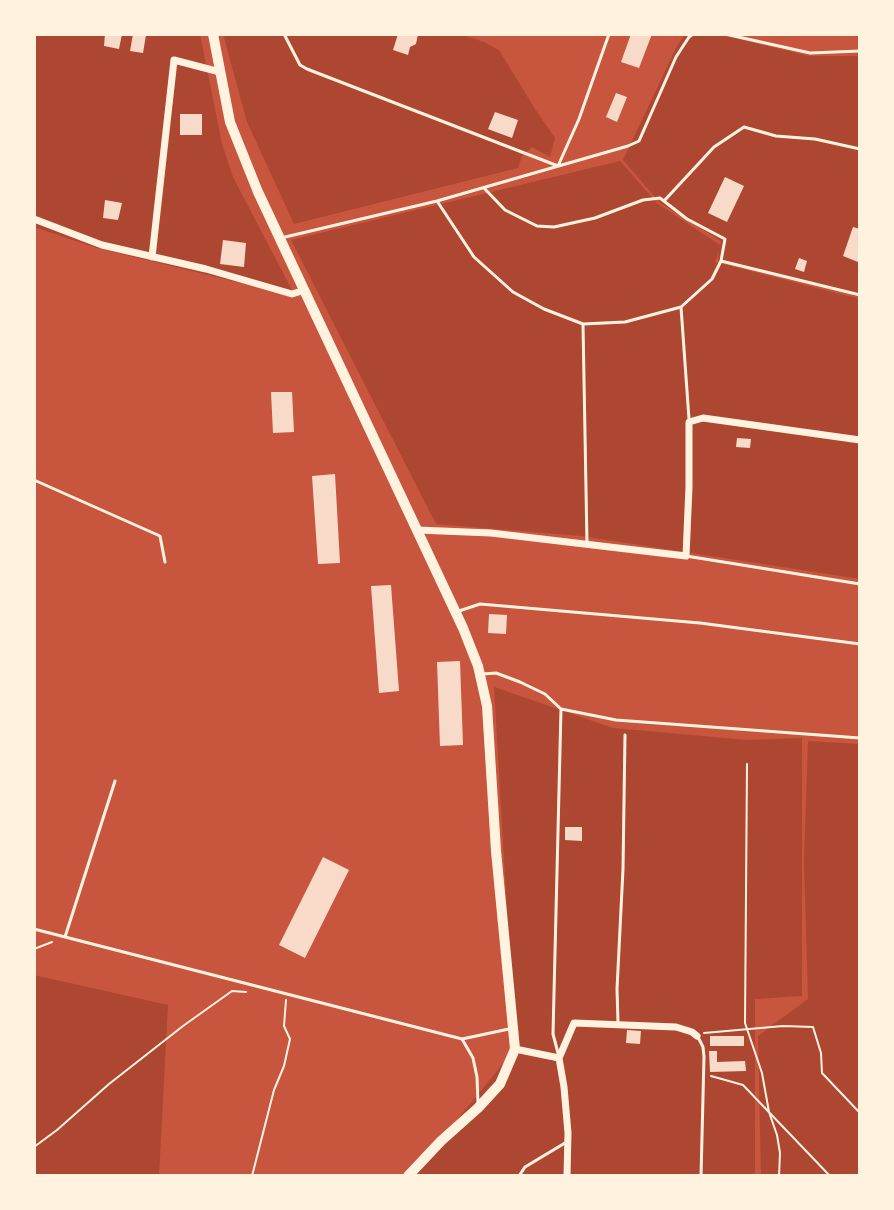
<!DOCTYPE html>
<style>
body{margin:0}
#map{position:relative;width:894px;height:1210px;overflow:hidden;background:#c8553d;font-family:"IBM Plex Sans",sans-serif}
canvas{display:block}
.frame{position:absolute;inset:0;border:36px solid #fff3e0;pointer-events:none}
</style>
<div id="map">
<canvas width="894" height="1210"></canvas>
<div class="frame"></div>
</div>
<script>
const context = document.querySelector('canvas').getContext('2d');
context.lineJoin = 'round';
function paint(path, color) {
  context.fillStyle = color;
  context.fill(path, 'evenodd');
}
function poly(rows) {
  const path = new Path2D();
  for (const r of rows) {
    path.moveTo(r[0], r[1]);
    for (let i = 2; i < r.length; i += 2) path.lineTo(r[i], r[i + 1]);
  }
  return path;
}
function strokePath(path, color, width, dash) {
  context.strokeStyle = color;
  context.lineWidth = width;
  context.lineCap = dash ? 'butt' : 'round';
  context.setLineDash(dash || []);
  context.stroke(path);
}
paint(poly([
 [34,34,200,34,222,144,233,177,295,296,97,248,34,227],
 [223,34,460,34,484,42,499,50,535,109,555,138,550,157,532,147,522,156,518,168,294,224,247,122],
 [686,34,718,34,809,56,860,56,860,297,718,260,719,251,715,262,860,299,860,579,581,536,436,524,291,240,620,161,657,203,720,245,721,241,660,203,623,160,677,46],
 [494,687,613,728,747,740,802,738,802,996,755,999,755,1176,411,1176,515,1049],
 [808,741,860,744,860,1176,761,1176,758,1036,808,999,804,860],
 [34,975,168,1005,159,1176,34,1176]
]), '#ae4732');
paint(poly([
 [105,34,122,34,119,49,104,46],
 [133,34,146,35,143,53,130,51],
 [398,34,418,34,416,44,410,47,408,55,393,50],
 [631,34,652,34,639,68,621,62],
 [616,93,627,97,617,122,606,117],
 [495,112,518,120,512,138,488,129],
 [180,114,202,114,202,135,180,135],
 [725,177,744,186,727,222,708,213],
 [105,200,122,203,118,220,103,218],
 [853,227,860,229,860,255,858,262,843,256],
 [223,240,246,243,244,267,220,264],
 [799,258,807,261,804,272,795,269],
 [271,392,292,392,294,432,273,433],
 [737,438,751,439,750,448,736,447],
 [335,474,340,563,318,564,312,476],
 [391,585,399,691,379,693,371,586],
 [489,614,507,615,506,634,488,633],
 [460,661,463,745,440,746,437,662],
 [565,827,582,827,582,841,565,840],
 [323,857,349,870,305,958,279,945],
 [627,1030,641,1031,640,1044,626,1043],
 [710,1036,744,1036,744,1046,710,1046],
 [709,1051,717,1051,717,1062,745,1061,746,1071,710,1072]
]), '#f7dbc8');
strokePath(poly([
 [747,764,745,1023,762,1073,769,1112,777,1135,780,1153,779,1176],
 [34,949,52,942],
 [704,1033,783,1026,813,1027,821,1053,822,1073,860,1113],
 [711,1076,743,1085,830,1176],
 [34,1147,57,1130,109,1084,183,1026,232,991,246,992],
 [252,1176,274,1090,284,1066,290,1039,284,1026,286,1000]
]), '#fff3e0', 2);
strokePath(poly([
 [284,34,300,65,307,69,558,166,579,119,609,34],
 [725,34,810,53,860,51],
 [437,201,474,257,513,292,544,309,583,324,625,322,681,307,712,279,721,261,725,239,687,219,660,198,643,200,595,218,554,227,537,226,505,210,484,188],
 [664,201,714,147,744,127,776,136,815,139,860,149],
 [281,238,437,201,628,146,639,141,676,57,689,37,693,34],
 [721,261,860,295],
 [681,307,689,419],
 [583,324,587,544],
 [34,480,160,536,165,562],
 [686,556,860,584],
 [459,611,480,604,700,623,860,644],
 [483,674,496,673,520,682,545,694,561,709,553,1034,558,1053],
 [561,709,616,720,860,738],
 [34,929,462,1039,509,1029],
 [65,937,115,781],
 [618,1023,617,989,623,869,625,735],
 [698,1037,703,1047,704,1057,701,1176],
 [462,1039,473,1058,477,1077,478,1104],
 [519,1176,525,1167,565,1143]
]), '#fff3e0', 3);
strokePath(poly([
 [34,219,102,245,206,269,292,294,305,290],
 [152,257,174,60,220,72],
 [417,530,491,533,686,556,689,487,689,422,703,418,860,440],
 [515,1049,559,1058],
 [567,1176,568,1133,564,1087,559,1058,574,1023,676,1027,692,1032,697,1036]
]), '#fff3e0', 7);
strokePath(poly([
 [213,34,230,122,258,192,463,628,478,666,487,706,496,851,515,1049,500,1084,478,1108,441,1141,408,1176]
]), '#fff3e0', 10);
</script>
